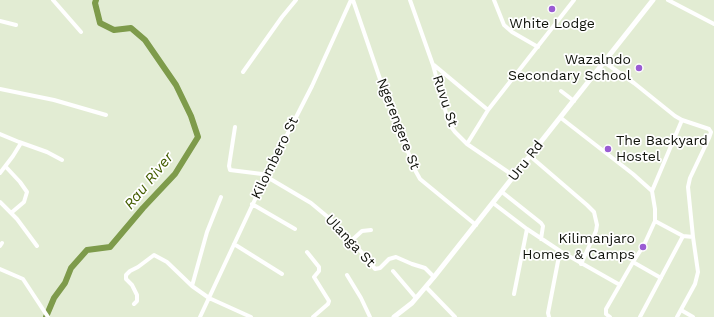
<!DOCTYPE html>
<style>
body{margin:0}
canvas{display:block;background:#e2ecd3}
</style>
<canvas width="714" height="317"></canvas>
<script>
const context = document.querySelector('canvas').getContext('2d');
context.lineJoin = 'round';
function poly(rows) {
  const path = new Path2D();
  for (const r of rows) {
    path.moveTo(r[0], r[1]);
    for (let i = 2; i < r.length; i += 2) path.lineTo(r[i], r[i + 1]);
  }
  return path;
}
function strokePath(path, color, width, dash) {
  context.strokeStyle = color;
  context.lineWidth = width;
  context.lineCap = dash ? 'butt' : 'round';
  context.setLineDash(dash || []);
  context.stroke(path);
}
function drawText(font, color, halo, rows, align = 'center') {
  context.font = font + ' "Work Sans",sans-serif';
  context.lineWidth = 3.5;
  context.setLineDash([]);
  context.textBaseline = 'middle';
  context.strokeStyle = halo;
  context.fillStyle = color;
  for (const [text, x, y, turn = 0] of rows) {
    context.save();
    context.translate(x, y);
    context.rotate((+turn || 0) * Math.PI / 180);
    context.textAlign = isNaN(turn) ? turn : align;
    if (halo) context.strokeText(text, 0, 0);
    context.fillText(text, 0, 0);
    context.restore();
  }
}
strokePath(poly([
 [46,317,54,298,65,283,71,268,87,250,110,247,143,208,175,174,198,137,191,116,176,85,145,40,131,28,114,30,100,23,95,3,96,0]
]), '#7e9b4b', 6);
strokePath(poly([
 [53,0,81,32],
 [353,0,380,79,415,170,420,179,476,225],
 [410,0,433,65,449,124,455,132,467,144,514,176],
 [494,0,504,25,512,32,538,47],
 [668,0,714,24],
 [0,21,16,25],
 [604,62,634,83,675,116,682,120,709,129,711,132,709,138,690,178,688,187,693,237,698,272,695,284,677,317],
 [434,65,488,110],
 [243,72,282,17,296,0],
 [0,89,54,100,106,115],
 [561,91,574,101],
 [561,118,633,174,652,191,655,209,655,221,644,245,633,262,606,309,606,314,610,317],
 [235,127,229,166,230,170,262,174,311,203,335,223,365,256,375,269,380,268,389,259,396,257,412,264,425,268,434,277],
 [0,134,19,142,47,152,62,160],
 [467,144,488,110,574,0],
 [530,156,587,205,594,212,597,225,596,231,581,264],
 [6,167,20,182,27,192,24,202,11,213],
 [0,173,13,156,21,143],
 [652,191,682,120],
 [502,192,541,223,543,226,541,239],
 [0,202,17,219,37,246],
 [493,203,527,229,560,251,620,285],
 [252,204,295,229],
 [655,221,683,236,693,237],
 [351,241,362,231,371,230],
 [234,244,282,274],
 [0,246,2,243],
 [307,252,319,267,319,271,314,277,329,301,328,304,313,317],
 [633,262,661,278],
 [0,269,23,279,48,317],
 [393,271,416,298],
 [347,275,361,298,370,317],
 [192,286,207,232,221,197],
 [426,287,455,317],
 [514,294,527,229],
 [134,304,137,301,137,295,132,285,126,279,126,275,130,271,138,267,154,255,167,262,192,286,209,298,251,317],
 [681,310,693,317],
 [200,317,266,176,312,86,351,0],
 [549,317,548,313,560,251],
 [640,317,683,236]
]), '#fff', 4);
strokePath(poly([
 [394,317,412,303,434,277,653,0]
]), '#fff', 5);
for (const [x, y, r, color] of [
 [552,9,4,"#9a5cd3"],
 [639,68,4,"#9a5cd3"],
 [608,149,4,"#9a5cd3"],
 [643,247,4,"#9a5cd3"]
]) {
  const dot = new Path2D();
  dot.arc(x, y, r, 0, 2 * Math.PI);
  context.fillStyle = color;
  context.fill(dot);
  strokePath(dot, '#fff', 1.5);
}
drawText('14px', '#0f120a', '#fff', [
 ["White Lodge",552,24,"center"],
 ["Wazalndo",631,60],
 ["Secondary School",631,76],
 ["The Backyard",616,141,"left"],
 ["Hostel",616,157,"left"],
 ["Kilimanjaro",635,239],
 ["Homes & Camps",635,255]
], 'right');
drawText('14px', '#0f120a', '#fff', [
 ["Ruvu St",445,101,72],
 ["Ngerengere St",398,124,69],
 ["Kilombero St",275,158,-64],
 ["Uru Rd",526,161,-52],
 ["Ulanga St",350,241,47]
]);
drawText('italic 15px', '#445d00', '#fff', [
 ["Rau River",149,181,-51]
]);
</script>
